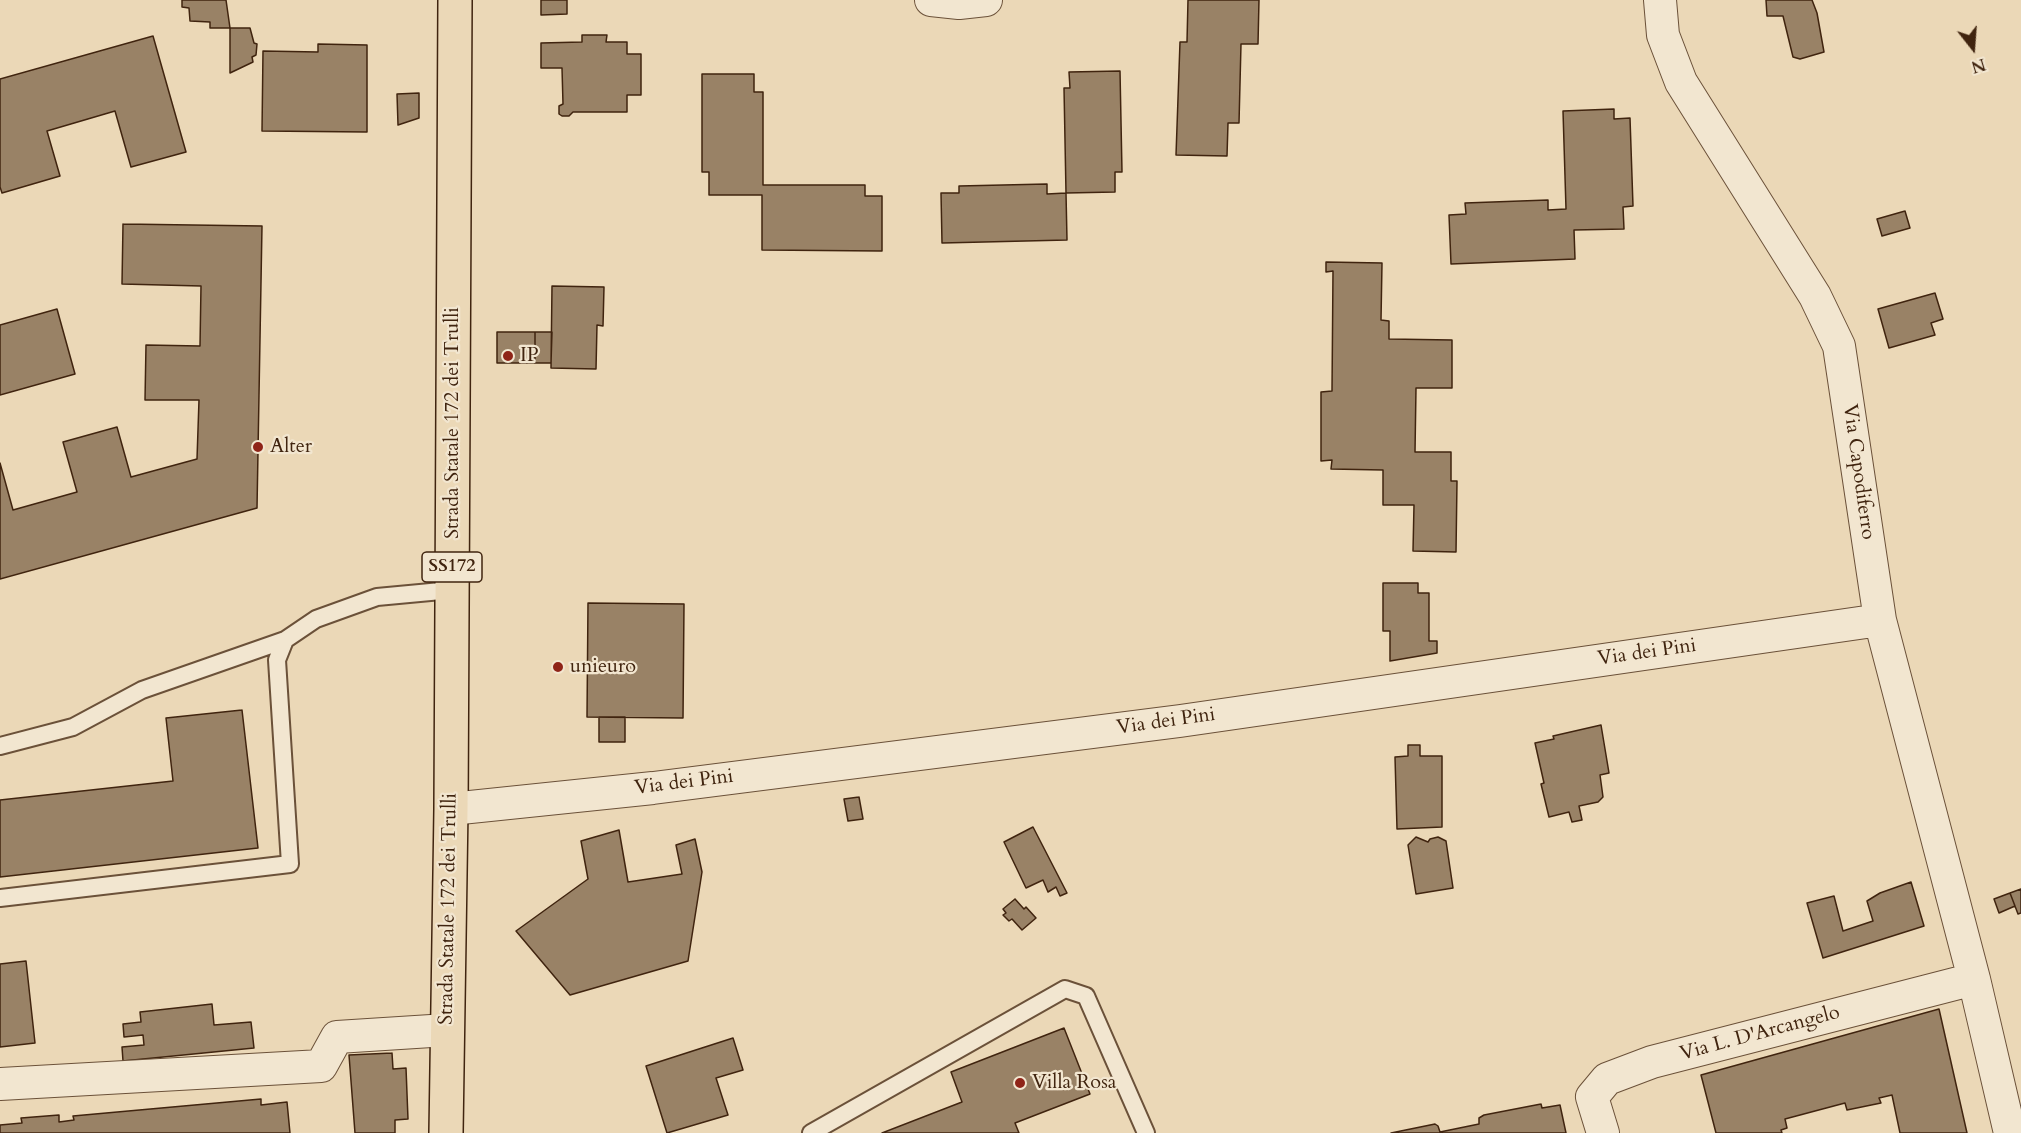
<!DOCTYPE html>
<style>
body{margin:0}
#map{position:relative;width:2021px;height:1133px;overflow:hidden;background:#ebd8b7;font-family:Cardo,serif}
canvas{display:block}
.north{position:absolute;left:1943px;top:18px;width:60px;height:60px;-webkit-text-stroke:4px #f2e6d0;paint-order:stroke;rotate:163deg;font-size:16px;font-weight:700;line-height:24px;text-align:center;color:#40240f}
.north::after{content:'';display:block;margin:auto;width:21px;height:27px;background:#40240f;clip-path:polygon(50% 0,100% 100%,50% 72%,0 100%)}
</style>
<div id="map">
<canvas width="2021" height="1133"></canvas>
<div class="north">N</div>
</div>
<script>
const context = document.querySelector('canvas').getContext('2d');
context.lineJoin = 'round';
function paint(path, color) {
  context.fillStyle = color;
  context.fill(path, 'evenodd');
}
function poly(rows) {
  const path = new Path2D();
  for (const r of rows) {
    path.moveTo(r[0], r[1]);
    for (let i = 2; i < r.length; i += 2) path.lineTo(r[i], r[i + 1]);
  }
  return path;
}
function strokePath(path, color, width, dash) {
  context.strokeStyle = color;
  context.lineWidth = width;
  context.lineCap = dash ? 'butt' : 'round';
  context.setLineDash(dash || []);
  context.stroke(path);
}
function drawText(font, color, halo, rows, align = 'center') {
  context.font = font + ' Cardo,serif';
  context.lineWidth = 4.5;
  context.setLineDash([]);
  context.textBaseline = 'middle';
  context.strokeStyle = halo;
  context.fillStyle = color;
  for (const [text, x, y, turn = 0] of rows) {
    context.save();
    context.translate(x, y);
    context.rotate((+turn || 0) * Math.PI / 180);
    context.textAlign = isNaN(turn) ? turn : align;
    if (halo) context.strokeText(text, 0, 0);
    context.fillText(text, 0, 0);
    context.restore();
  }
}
const building = poly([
 [182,0,226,0,230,28,210,28,210,22,190,21,189,8,182,7,182,0],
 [541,0,567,0,567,14,541,15,541,0],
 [1188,0,1259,0,1258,44,1241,44,1239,123,1228,123,1227,156,1176,155,1180,42,1187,42,1188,0],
 [1766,0,1812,0,1817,13,1824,52,1800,59,1793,57,1783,16,1767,16,1766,0],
 [230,28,250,28,254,43,257,44,256,55,252,57,253,62,230,73,230,28],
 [582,35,607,35,606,42,627,42,627,54,641,54,641,95,627,95,627,112,573,112,569,116,562,116,559,114,559,106,563,104,562,68,541,68,541,43,582,42,582,35],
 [153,36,186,152,131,167,115,111,47,131,60,176,2,193,0,187,0,79,153,36],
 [318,44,367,45,367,132,262,131,263,51,318,52,318,44],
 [1120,71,1122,172,1115,172,1115,192,1066,193,1064,88,1070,88,1069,72,1120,71],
 [702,74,754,74,754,92,763,92,763,185,865,185,865,196,882,196,882,251,762,250,762,195,709,195,709,172,702,172,702,74],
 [419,93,419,118,398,125,397,94,419,93],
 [1614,109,1614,119,1630,118,1633,206,1623,207,1624,229,1574,230,1575,259,1451,264,1449,215,1466,214,1465,203,1548,200,1548,210,1566,209,1563,111,1614,109],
 [1047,184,1047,194,1066,193,1067,240,942,243,941,193,959,193,959,186,1047,184],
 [1905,211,1910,228,1882,236,1877,219,1905,211],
 [123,224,262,226,257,508,0,579,0,463,13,510,77,492,63,442,117,427,131,477,197,459,199,400,145,400,146,345,200,346,201,286,122,284,123,224],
 [1326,262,1382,263,1381,320,1389,321,1389,339,1452,340,1452,388,1416,388,1415,452,1451,452,1451,481,1457,481,1456,552,1413,551,1414,505,1383,505,1383,470,1331,469,1332,460,1321,461,1321,392,1332,391,1333,271,1326,272,1326,262],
 [552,286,604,287,603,326,597,325,596,369,551,368,552,286],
 [1935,293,1943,319,1931,323,1935,335,1889,348,1878,309,1935,293],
 [57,309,75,374,0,395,0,325,57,309],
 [497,332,535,332,535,363,497,363,497,332],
 [535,332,552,332,551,363,535,363,535,332],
 [1383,583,1418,583,1418,593,1429,593,1429,641,1437,641,1437,653,1390,661,1390,631,1383,631,1383,583],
 [588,603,684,604,683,718,587,717,588,603],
 [242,710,258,848,0,877,0,800,173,781,166,718,242,710],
 [599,717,625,717,625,742,599,742,599,717],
 [1601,725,1609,773,1600,775,1603,797,1598,802,1579,806,1582,820,1572,822,1569,812,1549,817,1541,784,1544,783,1535,743,1554,739,1553,736,1601,725],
 [1408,745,1420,745,1420,756,1442,756,1442,827,1397,829,1395,757,1408,756,1408,745],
 [859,797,863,819,848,821,844,799,859,797],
 [1033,827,1067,893,1060,896,1056,887,1048,892,1043,880,1026,888,1004,842,1033,827],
 [619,830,628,882,682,874,676,845,695,839,702,872,688,961,570,995,516,931,588,879,581,841,619,830],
 [1416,837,1428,842,1430,839,1438,837,1446,841,1453,888,1416,894,1408,845,1416,837],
 [1911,882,1924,926,1823,958,1807,903,1834,896,1843,931,1873,921,1867,901,1880,893,1911,882],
 [2021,889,2021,913,2018,914,2010,893,2021,889],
 [2010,893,2015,906,1999,913,1994,899,2010,893],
 [1015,899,1024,909,1026,907,1036,918,1022,930,1012,919,1009,921,1003,915,1006,913,1003,909,1015,899],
 [26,961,35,1043,0,1047,0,964,26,961],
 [212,1004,214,1025,251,1022,254,1048,123,1061,122,1047,144,1045,143,1035,124,1037,123,1024,141,1022,140,1012,212,1004],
 [1939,1009,1967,1133,1900,1133,1892,1095,1879,1098,1881,1103,1847,1110,1845,1103,1785,1119,1787,1128,1781,1130,1782,1133,1716,1133,1701,1075,1939,1009],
 [1064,1028,1090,1094,1015,1123,1019,1133,882,1133,962,1102,951,1072,1064,1028],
 [733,1038,743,1070,716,1078,728,1115,667,1133,646,1066,733,1038],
 [392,1053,393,1069,406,1068,408,1119,395,1120,395,1133,355,1133,349,1055,392,1053],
 [261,1099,261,1105,287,1102,290,1133,0,1133,0,1125,22,1123,21,1118,59,1115,59,1122,74,1120,73,1116,261,1099],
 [1541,1104,1542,1108,1560,1105,1566,1133,1391,1133,1435,1124,1438,1126,1440,1132,1479,1124,1479,1118,1484,1115,1541,1104]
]);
paint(building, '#998266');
strokePath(building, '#40240f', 1.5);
const service = poly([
 [0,746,73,727,142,690,285,640],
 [0,898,290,864,277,660,285,640,316,619,377,597,452,590],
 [811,1133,1065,989,1086,996,1146,1133]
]);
const minor = poly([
 [931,0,959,3,986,0],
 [1660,0,1663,35,1681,82,1815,296,1839,346,1880,620,1974,979,2010,1133],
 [451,809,653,788,1180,721,1880,620],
 [0,1084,321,1066,337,1037,447,1030],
 [1603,1133,1592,1097,1607,1079,1652,1062,1974,979]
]);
const primary = poly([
 [446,1133,451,809,455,0]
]);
strokePath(service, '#6b5139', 20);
strokePath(minor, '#6b5139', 34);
strokePath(primary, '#40240f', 36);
strokePath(service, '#f2e6d0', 16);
strokePath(minor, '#f2e6d0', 32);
strokePath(primary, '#ebd8b7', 33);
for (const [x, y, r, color] of [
 [508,356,6,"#8f2418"],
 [258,447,6,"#8f2418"],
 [558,667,6,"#8f2418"],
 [1020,1083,6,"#8f2418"]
]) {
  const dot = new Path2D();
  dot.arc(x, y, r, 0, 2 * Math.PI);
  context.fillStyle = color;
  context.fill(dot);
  strokePath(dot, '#f2e6d0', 2);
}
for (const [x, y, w] of [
 [452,567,60]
]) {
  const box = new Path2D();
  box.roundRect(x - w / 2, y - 15, w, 30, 4.5);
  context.fillStyle = '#f2e6d0';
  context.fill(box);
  strokePath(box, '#40240f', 1.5);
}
drawText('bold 18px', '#40240f', null, [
 ["SS172",452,567]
]);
drawText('20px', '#40240f', '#f2e6d0', [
 ["IP",520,356],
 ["Alter",270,447],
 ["unieuro",570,667],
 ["Villa Rosa",1032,1083]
], 'left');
drawText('20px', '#40240f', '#f2e6d0', [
 ["Strada Statale 172 dei Trulli",453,423,-90],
 ["Via Capodiferro",1858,472,82],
 ["Via dei Pini",1647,653,-8],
 ["Via dei Pini",1166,722,-8],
 ["Via dei Pini",684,783,-7],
 ["Strada Statale 172 dei Trulli",449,909,-89],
 ["Via L. D'Arcangelo",1760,1034,-15]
]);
</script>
